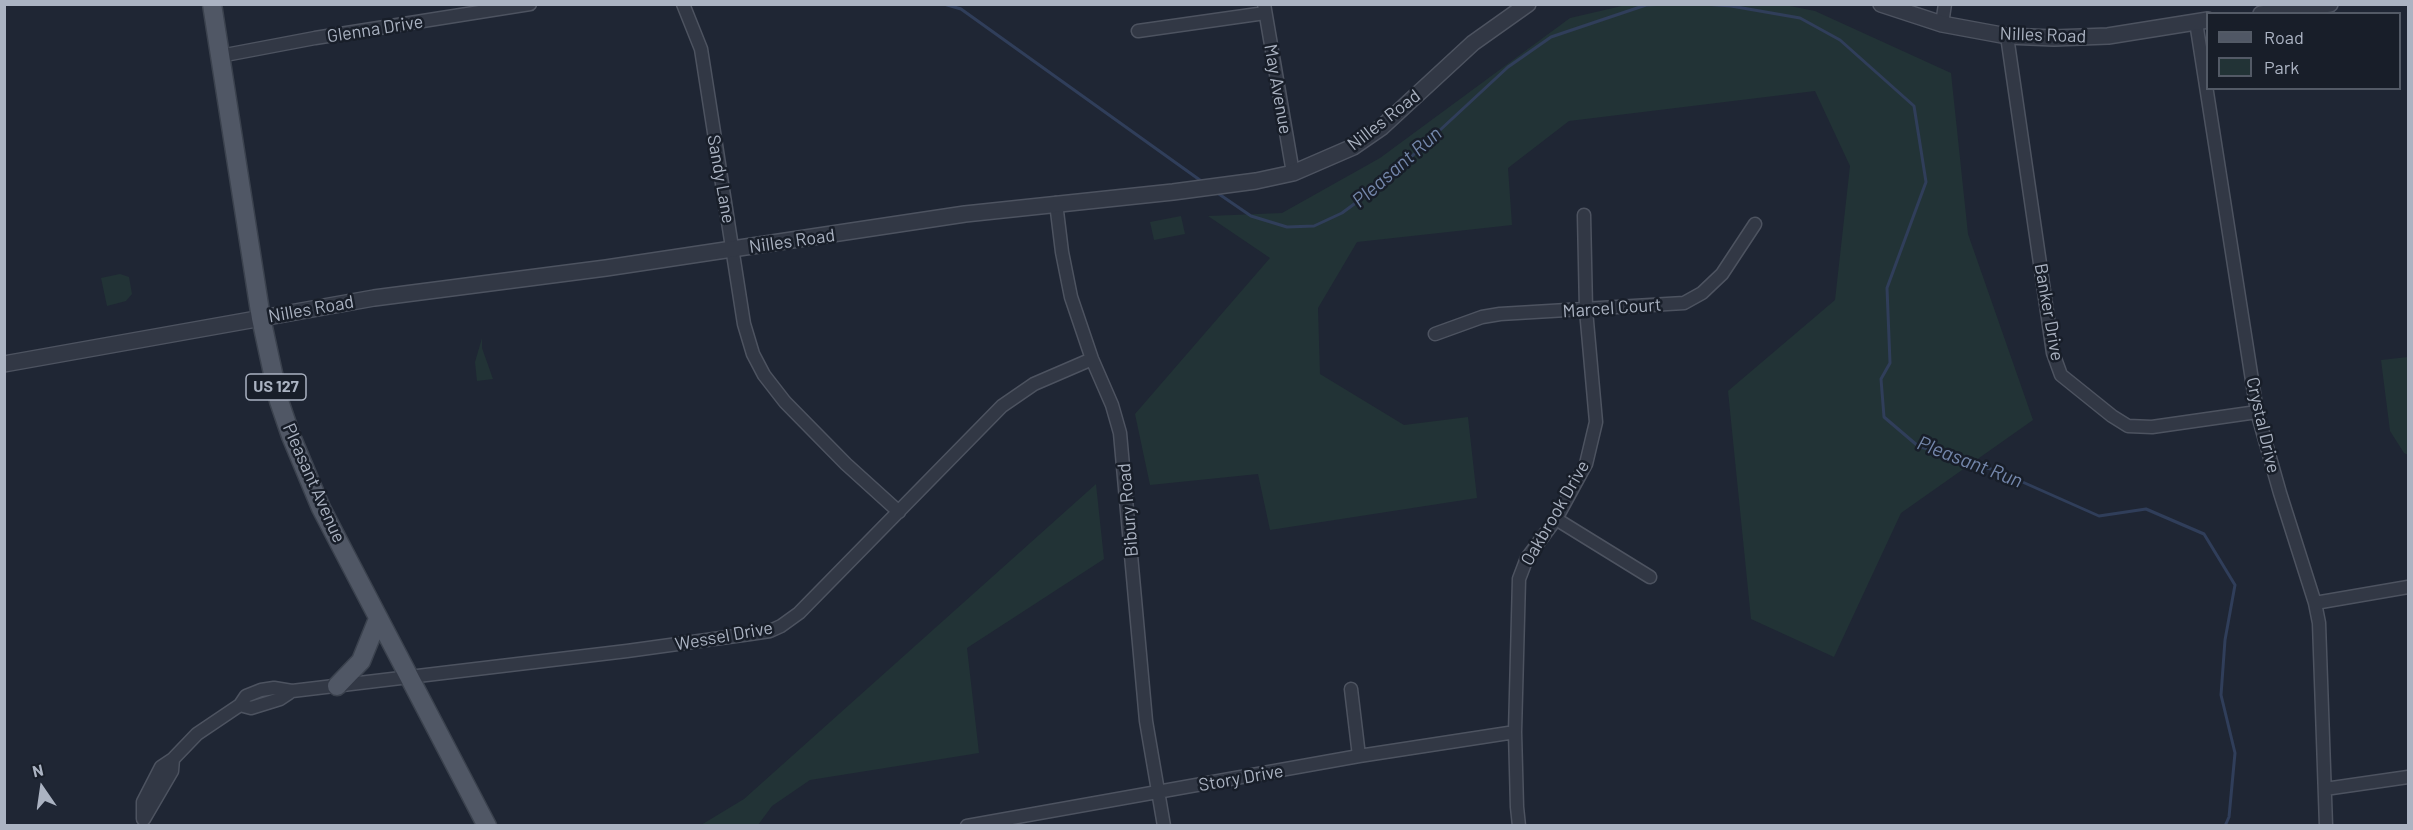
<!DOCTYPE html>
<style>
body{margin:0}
#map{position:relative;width:2413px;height:830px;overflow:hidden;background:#1f2634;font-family:Barlow,sans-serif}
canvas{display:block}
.frame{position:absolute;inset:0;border:6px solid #abb3c2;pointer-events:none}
.legend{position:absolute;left:2206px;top:12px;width:195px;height:78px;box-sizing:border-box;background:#181e29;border:2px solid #535a66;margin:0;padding:8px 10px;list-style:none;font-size:18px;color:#abb3c2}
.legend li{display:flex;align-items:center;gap:12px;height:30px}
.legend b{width:30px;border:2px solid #535a66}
.north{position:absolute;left:12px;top:758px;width:60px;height:60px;-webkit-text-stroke:4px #181e29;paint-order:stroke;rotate:347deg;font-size:16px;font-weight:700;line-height:24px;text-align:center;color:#abb3c2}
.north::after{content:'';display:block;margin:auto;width:21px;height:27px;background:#abb3c2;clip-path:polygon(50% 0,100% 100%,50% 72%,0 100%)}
</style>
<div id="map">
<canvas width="2413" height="830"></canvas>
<div class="frame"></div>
<ul class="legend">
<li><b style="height:8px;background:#505765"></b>Road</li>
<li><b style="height:16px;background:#223336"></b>Park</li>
</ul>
<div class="north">N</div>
</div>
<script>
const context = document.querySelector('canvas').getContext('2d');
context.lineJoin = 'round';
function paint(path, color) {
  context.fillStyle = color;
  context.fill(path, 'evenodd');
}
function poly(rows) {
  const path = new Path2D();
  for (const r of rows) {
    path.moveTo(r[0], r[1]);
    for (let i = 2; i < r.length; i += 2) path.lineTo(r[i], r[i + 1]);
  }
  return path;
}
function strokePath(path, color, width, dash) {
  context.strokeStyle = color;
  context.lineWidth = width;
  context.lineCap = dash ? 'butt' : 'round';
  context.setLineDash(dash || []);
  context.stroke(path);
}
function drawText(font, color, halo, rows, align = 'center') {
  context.font = font + ' Barlow,sans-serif';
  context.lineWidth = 5;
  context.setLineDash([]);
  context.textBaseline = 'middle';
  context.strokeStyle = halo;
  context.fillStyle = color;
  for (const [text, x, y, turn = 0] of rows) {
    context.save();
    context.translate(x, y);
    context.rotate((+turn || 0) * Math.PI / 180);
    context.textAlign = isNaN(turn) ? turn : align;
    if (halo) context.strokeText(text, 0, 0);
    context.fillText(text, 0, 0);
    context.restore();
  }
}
paint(poly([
 [1785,5,1815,11,1951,73,1968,234,2033,420,1901,513,1834,657,1751,619,1728,391,1835,300,1850,166,1815,91,1569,121,1508,168,1512,225,1357,242,1318,308,1320,374,1404,425,1468,417,1477,498,1270,530,1258,474,1150,485,1135,414,1270,258,1208,216,1282,213,1380,158,1570,18,1626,5],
 [1181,216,1185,234,1154,240,1150,222],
 [120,274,129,277,132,294,126,301,107,306,101,278],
 [482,338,482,348,493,379,477,381,475,362],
 [2408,357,2408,455,2404,453,2390,431,2381,360],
 [1096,484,1104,559,967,648,979,753,810,780,772,806,758,825,701,825,744,799]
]), '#223336');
strokePath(poly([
 [944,4,961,9,1204,183],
 [1704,4,1731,6,1800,18,1840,40,1914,106,1926,182,1887,288,1890,363,1881,379,1884,417,1918,446,2000,472,2099,516,2146,509,2204,534,2235,585,2225,640,2221,695,2235,753,2229,817,2225,826],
 [1216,192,1251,216,1287,227,1314,226,1342,213,1384,182,1508,67,1551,37,1646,5,1669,4]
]), '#303e5a', 3);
const minor = poly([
 [683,4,701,49,744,324,753,354,764,375,785,402,846,464,899,512],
 [1264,4,1293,173],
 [2196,22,2257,412,2280,493,2315,603,2319,623,2326,826],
 [1942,24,1945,4],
 [1138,31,1265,13],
 [2007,36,2053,353,2061,375,2112,416,2128,426,2152,427,2257,412],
 [220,56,315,38,530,4],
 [1056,203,1062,252,1071,297,1092,359,1112,405,1120,433,1146,721,1164,826],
 [1435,334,1482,317,1500,314,1684,303,1702,293,1722,274,1755,224],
 [1556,519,1650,577],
 [2315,603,2408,587],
 [1351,689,1359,756],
 [240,705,251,708,280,699,292,691],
 [2325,789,2408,777],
 [143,819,143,802,161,767,173,759,197,734,240,705,246,696,261,690,274,688,292,691,627,651,750,634,770,631,781,626,799,613,1002,406,1034,384,1092,359],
 [144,819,172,771,173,759],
 [967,826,1359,756,1515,732],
 [1519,826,1517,807,1515,732,1519,579,1527,558,1556,519,1586,464,1596,422,1586,310,1584,215]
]);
const tertiary = poly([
 [1881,4,1942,24,2007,36,2054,38,2108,36,2208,20],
 [2261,14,2330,4],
 [4,364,374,298,606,268,965,214,1173,192,1256,181,1293,173,1353,147,1382,127,1473,43,1528,4]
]);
const primary = poly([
 [212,4,261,318,279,401,291,436,321,508,487,826],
 [337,686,361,661,378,619]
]);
strokePath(minor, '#4d5360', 15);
strokePath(tertiary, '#4d5360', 18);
strokePath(primary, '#3b424e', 21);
strokePath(minor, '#323845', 12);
strokePath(tertiary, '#323845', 15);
strokePath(primary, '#505765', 18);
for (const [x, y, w] of [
 [276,387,60]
]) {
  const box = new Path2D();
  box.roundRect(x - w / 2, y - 13, w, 26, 4.5);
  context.fillStyle = '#181e29';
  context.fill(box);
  strokePath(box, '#abb3c2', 1.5);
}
drawText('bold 16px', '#abb3c2', null, [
 ["US 127",276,387]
]);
drawText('18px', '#abb3c2', '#181e29', [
 ["Glenna Drive",375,29,-9],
 ["Nilles Road",2043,35,2],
 ["May Avenue",1278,89,80],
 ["Nilles Road",1384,120,-38],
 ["Sandy Lane",721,179,80],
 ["Nilles Road",792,241,-8],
 ["Marcel Court",1612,308,-4],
 ["Nilles Road",311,309,-10],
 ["Banker Drive",2049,312,80],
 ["Crystal Drive",2263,425,77],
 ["Pleasant Avenue",314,483,66],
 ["Bibury Road",1128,510,-95],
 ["Oakbrook Drive",1555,513,-60],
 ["Wessel Drive",724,636,-10],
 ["Story Drive",1241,778,-10]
]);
drawText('italic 20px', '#7487ab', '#181e29', [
 ["Pleasant Run",1397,167,-41],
 ["Pleasant Run",1970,462,21]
]);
</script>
